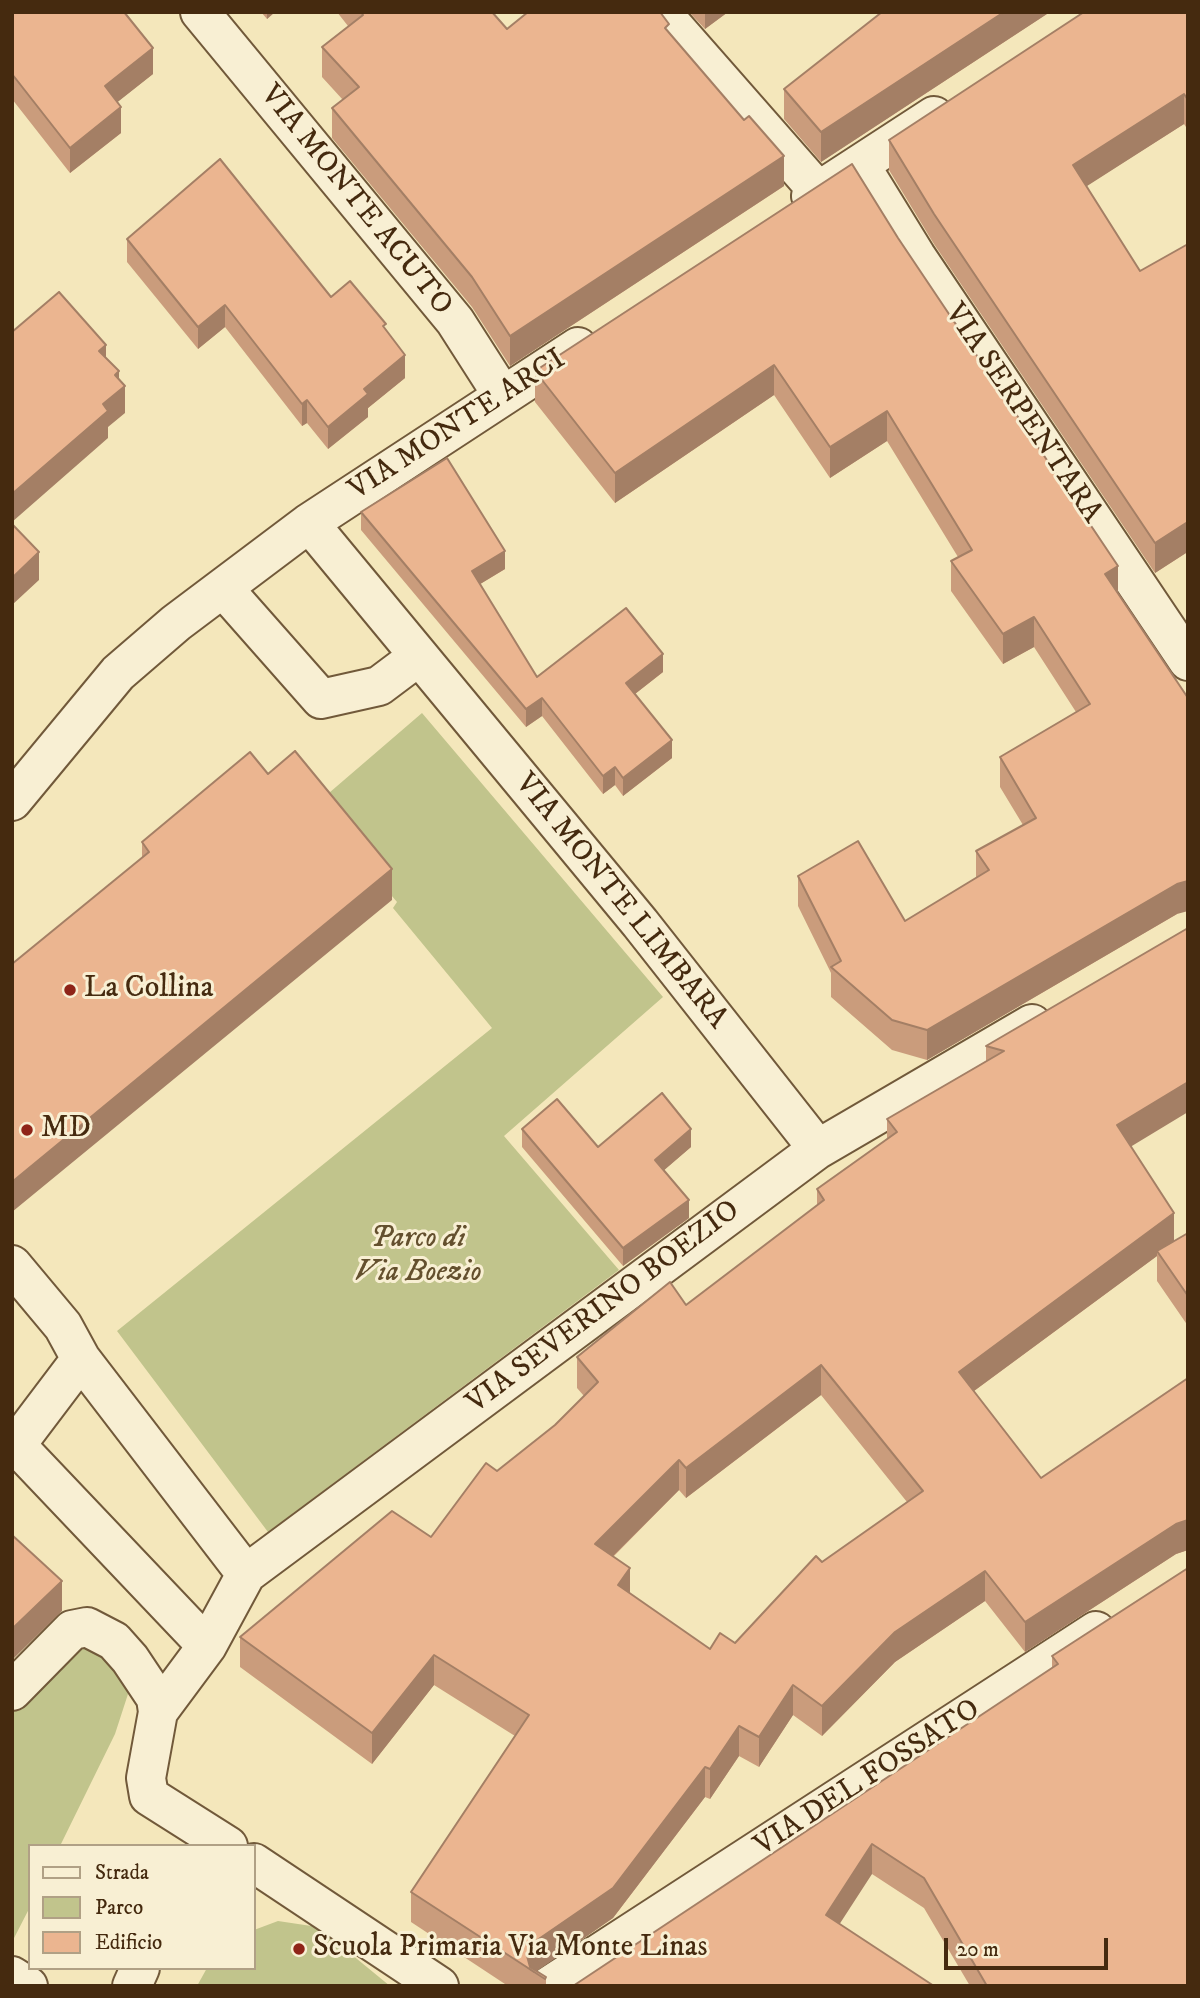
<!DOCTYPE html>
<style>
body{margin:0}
#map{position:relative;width:1200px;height:1998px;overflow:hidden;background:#f4e7bb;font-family:"IM FELL DW Pica",serif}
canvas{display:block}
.frame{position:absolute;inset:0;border:14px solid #452a0f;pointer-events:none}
.legend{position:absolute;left:28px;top:1844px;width:228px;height:126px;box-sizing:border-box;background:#f8efd3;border:2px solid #b0a085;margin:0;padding:9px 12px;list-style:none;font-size:21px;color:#452a0f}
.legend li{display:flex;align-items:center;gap:14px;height:35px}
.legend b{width:35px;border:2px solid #b0a085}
.scale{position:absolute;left:944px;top:1938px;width:164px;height:32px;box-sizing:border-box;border:4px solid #452a0f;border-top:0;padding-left:9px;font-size:21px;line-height:24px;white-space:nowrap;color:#452a0f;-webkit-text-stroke:5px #f8efd3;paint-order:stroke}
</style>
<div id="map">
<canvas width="1200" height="1998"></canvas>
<div class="frame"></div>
<ul class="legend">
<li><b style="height:9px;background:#f8efd3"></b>Strada</li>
<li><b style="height:19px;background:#c1c48c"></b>Parco</li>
<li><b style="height:19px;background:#ebb590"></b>Edificio</li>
</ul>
<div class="scale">20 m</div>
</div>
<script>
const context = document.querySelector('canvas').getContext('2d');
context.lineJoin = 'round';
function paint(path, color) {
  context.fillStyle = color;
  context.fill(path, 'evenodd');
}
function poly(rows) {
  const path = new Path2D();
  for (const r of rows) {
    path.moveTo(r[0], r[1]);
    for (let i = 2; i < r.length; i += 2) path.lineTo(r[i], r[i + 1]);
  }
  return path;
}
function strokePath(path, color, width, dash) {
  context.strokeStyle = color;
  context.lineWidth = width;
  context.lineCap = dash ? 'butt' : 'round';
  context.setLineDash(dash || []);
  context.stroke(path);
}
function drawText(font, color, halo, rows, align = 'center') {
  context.font = font + ' "IM FELL DW Pica",serif';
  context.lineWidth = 6;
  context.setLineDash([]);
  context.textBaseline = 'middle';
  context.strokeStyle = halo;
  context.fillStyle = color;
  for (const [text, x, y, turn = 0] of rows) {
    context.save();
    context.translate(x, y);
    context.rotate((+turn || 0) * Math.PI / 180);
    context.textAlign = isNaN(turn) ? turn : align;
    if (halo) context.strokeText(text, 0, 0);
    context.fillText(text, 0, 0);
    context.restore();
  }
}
paint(poly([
 [422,713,663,997,504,1136,619,1270,268,1532,117,1331,492,1028,393,908,397,902,315,805],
 [91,1647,125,1673,128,1694,115,1734,60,1846,30,1846,30,1907,12,1942,12,1706,78,1648],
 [278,1921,318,1927,390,1986,197,1986,207,1968,254,1968,254,1930]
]), '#c1c48c');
const minor = poly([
 [200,12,455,321,503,396],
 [661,12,819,192],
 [860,165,916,256,1188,661],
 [811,196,934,116],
 [309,523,640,923,818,1149],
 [223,588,321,699,379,686,419,656],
 [12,801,118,673,176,623,309,523,578,347],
 [12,1265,63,1326,81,1359,16,1445,207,1646],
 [81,1359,246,1574],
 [12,1691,72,1630,87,1627,114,1641,130,1659,156,1698,158,1712],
 [228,1846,149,1796,146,1778,158,1712,207,1646,246,1574,818,1149,1032,1024],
 [254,1863,439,1986],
 [12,1976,28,1986],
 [132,1986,140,1968],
 [549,1986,1096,1631]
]);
strokePath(minor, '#71593a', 42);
strokePath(minor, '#f8efd3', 38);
paint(poly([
 [12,12,153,74,117,102,121,133,70,173,12,99],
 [261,12,275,12,267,19],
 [337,12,492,12,507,29,669,33,784,186,510,366,472,307,332,138,332,108,343,100,322,77,322,47,348,26],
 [689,12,728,12,705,29],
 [882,12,1050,12,821,162,784,119,784,89],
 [1188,12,1188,130,1184,124,1086,186,1140,271,1188,244,1188,556,1186,553,1155,573,934,244,889,170,889,140],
 [852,164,1118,594,1177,914,927,1060,892,1050,831,997,831,973,798,906,798,876,905,921,976,878,976,851,1023,825,1000,787,1000,757,1076,712,1034,647,1003,664,951,591,951,561,958,557,887,441,830,478,774,395,615,503,535,402,535,371],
 [127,239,331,297,386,330,405,378,368,408,368,417,328,449,307,423,302,426,225,327,198,349,127,262],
 [361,512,505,569,480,584,537,677,663,672,635,694,672,758,623,796,615,785,603,794,542,716,526,727,361,530],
 [268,774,392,900,142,858,142,842],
 [1188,928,1131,1147,1174,1241,1188,1233,1188,1326,1157,1281,1157,1256,974,1391,1041,1478,1188,1378,1188,1550,1176,1554,1025,1652,985,1601,895,1662,822,1736,793,1715,759,1767,739,1756,710,1799,705,1797,613,1918,536,1971,546,1977,546,1986,508,1986,411,1922,411,1892,515,1736,434,1685,372,1764,240,1667,240,1637,431,1537,497,1471,555,1425,584,1396,577,1388,577,1357,686,1305,817,1206,817,1189,887,1139,887,1119,986,1061,986,1046],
 [821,1395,907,1502,822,1562,735,1643,710,1649,630,1594,613,1557,679,1490,686,1498],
 [522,1129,598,1147,691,1147,664,1170,689,1218,623,1266,522,1147],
 [1188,1568,1188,1986,970,1986,924,1908,872,1874,573,1986,1052,1669,1052,1656]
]), '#ca9c7c');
paint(poly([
 [267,12,275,12,267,19],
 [705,12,728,12,705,29],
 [1004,12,1050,12,821,162,821,132],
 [153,48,153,74,105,112,105,86],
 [1184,94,1184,124,1073,195,1073,165],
 [121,107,121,133,70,173,70,148],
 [784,156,784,186,510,366,510,336],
 [225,305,225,327,198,349,198,327],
 [106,345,106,373,99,351],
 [405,355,405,378,368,408,368,417,328,449,328,427,364,389],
 [774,365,774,395,615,503,615,473],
 [119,371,119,391,125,386,125,413,108,427,108,438,12,522,12,494,103,404,115,375],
 [307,400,307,423,302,426,302,404],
 [887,411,887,441,830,478,830,447],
 [1186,523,1186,553,1155,573,1155,543],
 [505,551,505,569,472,589,472,571],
 [39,552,39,580,12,605,12,578],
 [1118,566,1118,596,1105,574],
 [1034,617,1034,647,1003,664,1003,634],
 [663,654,663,672,626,701,626,683],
 [542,698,542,716,526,727,526,709],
 [672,740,672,758,623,796,623,778],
 [615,767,615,785,603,794,603,776],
 [392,869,392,900,12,1212,12,1182],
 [1188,881,1188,911,1177,914,927,1060,927,1030,1177,884],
 [1188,1082,1188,1112,1117,1155,1117,1125],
 [691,1129,691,1147,655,1178,655,1160],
 [689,1200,689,1218,623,1266,623,1248],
 [1174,1213,1174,1243,1157,1251,1157,1256,959,1402,959,1372],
 [821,1365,821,1395,686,1498,686,1468],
 [679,1460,679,1490,595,1574,595,1544],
 [1188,1520,1188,1550,1176,1554,1025,1652,1025,1622,1176,1524],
 [630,1568,630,1599,618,1585],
 [985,1571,985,1601,895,1662,822,1736,822,1706,895,1632],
 [62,1581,62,1611,12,1660,12,1629],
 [434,1655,434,1685,372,1764,372,1733],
 [793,1685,793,1715,759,1767,759,1737],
 [739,1726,739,1756,710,1799,710,1769],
 [705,1767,705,1797,613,1918,534,1973,527,1968,527,1956,530,1945],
 [872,1844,872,1874,826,1945,826,1915]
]), '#a47f65');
const building = poly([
 [12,12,124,12,153,48,105,86,121,107,70,148,12,74,12,12],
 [361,12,492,12,507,29,528,12,660,12,669,24,665,28,744,120,749,116,784,156,510,336,472,277,332,108,359,87,322,47,363,15,361,12],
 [882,12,1004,12,821,132,784,89,882,12],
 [1084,12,1188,12,1188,100,1184,94,1073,165,1140,271,1188,244,1188,526,1186,523,1155,543,934,214,889,140,1084,12],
 [220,159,331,297,350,281,386,324,383,326,405,355,364,389,368,394,328,427,307,400,302,404,225,305,198,327,127,239,220,159],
 [852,164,898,238,1118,566,1105,574,1188,698,1188,881,1177,884,927,1030,892,1020,831,967,841,961,798,876,858,841,905,921,989,870,976,851,1036,818,1000,757,1090,704,1034,617,1003,634,951,561,972,550,887,411,830,447,774,365,615,473,535,371,852,164],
 [59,292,106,345,99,351,119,371,115,375,125,386,103,404,108,411,12,494,12,332,59,292],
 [447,458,505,551,472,571,537,677,626,608,663,654,626,683,672,740,623,778,615,767,603,776,542,698,526,709,361,512,447,458],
 [12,524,39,552,12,578,12,524],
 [295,751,392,869,12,1182,12,964,149,852,142,842,250,752,268,774,295,751],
 [1188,928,1188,1082,1117,1125,1174,1213,959,1372,1041,1478,1188,1378,1188,1520,1176,1524,1025,1622,985,1571,895,1632,822,1706,793,1685,759,1737,739,1726,710,1769,705,1767,613,1888,530,1945,527,1956,530,1967,546,1977,545,1979,411,1892,529,1715,434,1655,372,1733,240,1637,392,1511,431,1537,486,1463,497,1471,555,1425,598,1382,577,1357,670,1282,686,1305,824,1200,817,1189,897,1132,887,1119,1004,1051,986,1046,1188,928],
 [821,1365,923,1491,822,1562,816,1556,735,1643,720,1633,710,1649,618,1585,630,1568,595,1544,679,1460,686,1468,821,1365],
 [662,1093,691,1129,655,1160,689,1200,623,1248,522,1129,557,1099,598,1147,662,1093],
 [1188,1233,1188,1296,1157,1251,1188,1233],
 [12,1535,62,1581,12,1629,12,1535],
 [1188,1568,1188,1986,987,1986,924,1878,872,1844,826,1915,934,1986,573,1986,1058,1664,1052,1656,1188,1568]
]);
paint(building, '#ebb590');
strokePath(building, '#a47f65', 2);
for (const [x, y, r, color] of [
 [70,990,7,"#8f2418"],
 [27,1130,7,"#8f2418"],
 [299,1949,7,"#8f2418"]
]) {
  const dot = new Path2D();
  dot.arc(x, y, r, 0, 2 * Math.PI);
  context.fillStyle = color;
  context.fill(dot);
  strokePath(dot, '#f8efd3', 2.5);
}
drawText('30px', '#452a0f', '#f8efd3', [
 ["VIA MONTE ACUTO",355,201,51],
 ["VIA SERPENTARA",1022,414,56],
 ["VIA MONTE ARCI",458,426,-33],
 ["VIA MONTE LIMBARA",620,902,51],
 ["VIA SEVERINO BOEZIO",604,1308,-37],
 ["VIA DEL FOSSATO",868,1779,-33]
]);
drawText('30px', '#452a0f', '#f8efd3', [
 ["La Collina",84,990],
 ["MD",41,1130],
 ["Scuola Primaria Via Monte Linas",313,1949]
], 'left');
drawText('italic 30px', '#64502e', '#f8efd3', [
 ["Parco di",418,1240],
 ["Via Boezio",418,1274]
]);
</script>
